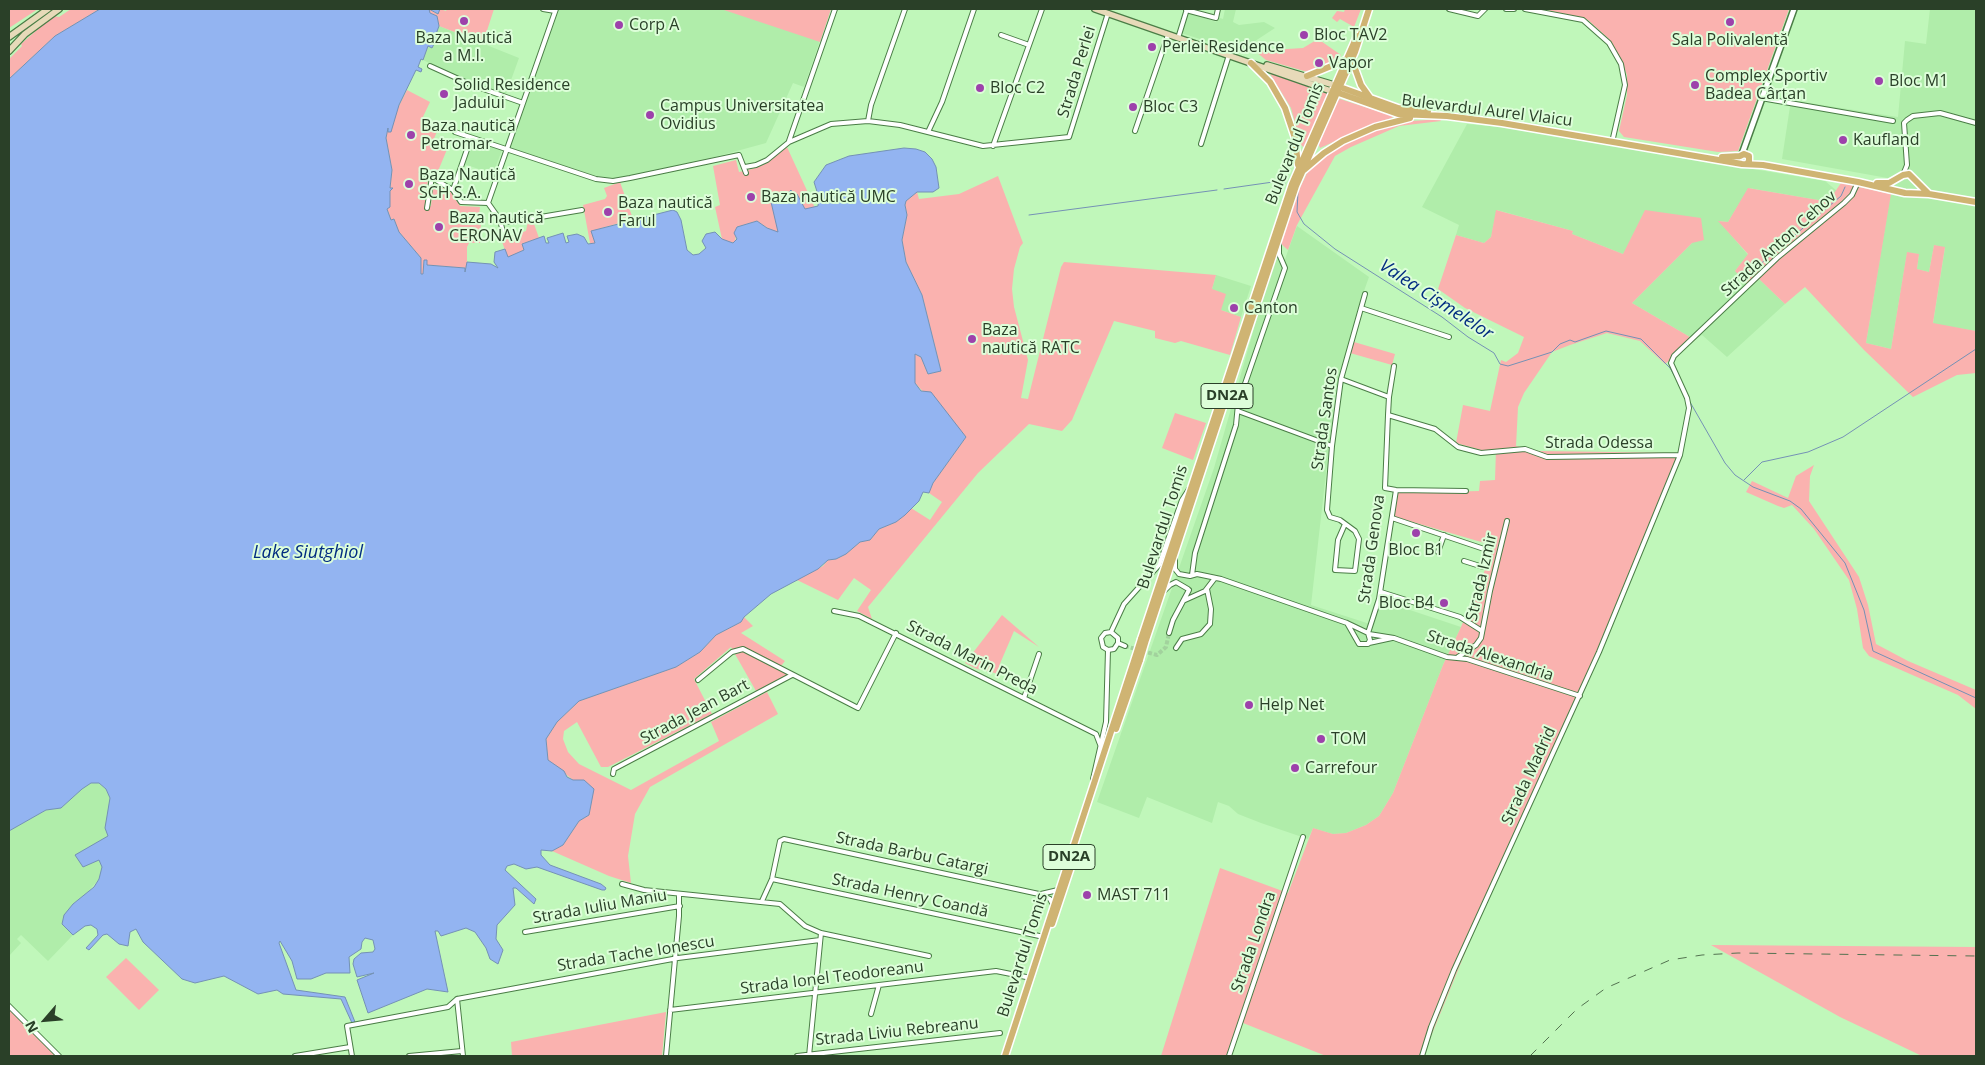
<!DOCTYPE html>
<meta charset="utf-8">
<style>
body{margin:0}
#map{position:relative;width:1985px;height:1065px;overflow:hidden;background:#c0f7ba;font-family:"Open Sans",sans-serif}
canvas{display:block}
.frame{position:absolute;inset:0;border:10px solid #2a4028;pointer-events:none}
.north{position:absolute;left:20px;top:995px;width:50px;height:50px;-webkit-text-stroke:4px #ddfed9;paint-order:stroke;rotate:243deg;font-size:14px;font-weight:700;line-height:20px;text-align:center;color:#2a4028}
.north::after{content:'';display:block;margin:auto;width:18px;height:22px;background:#2a4028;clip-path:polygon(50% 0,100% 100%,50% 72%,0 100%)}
</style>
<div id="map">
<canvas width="1985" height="1065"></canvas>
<div class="frame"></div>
<div class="north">N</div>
</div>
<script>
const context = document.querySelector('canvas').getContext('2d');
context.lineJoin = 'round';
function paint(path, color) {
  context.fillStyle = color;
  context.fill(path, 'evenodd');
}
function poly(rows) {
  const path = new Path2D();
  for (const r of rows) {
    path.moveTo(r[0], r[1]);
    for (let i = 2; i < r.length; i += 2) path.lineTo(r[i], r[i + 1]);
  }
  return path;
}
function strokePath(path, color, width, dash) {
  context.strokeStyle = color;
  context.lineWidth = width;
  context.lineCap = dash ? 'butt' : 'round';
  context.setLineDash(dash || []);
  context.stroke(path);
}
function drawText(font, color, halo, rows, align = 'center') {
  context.font = font + ' "Open Sans",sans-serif';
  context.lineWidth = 4;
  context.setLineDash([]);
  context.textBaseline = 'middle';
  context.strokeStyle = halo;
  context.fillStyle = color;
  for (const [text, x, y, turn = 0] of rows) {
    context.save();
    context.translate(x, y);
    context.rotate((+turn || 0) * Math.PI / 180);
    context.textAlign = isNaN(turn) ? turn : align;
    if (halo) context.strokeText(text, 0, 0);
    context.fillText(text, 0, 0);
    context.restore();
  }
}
paint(poly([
 [559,9,831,9,804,87,793,83,766,143,682,166,615,178,597,176,509,148],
 [1225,9,1236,9,1233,22,1239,25,1264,22,1275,28,1246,47,1244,53,1181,33,1188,12,1216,22,1217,17,1223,19],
 [1930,9,1976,9,1976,331,1933,324,1945,248,1934,245,1929,272,1917,269,1919,254,1907,253,1891,349,1866,343,1893,179,1782,159,1791,100,1898,117,1905,41,1926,44],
 [439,26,519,58,506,94,463,80,423,60,428,46,432,48,438,36,436,34],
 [1467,124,1502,127,1825,181,1837,191,1830,199,1824,201,1749,188,1728,222,1719,221,1748,255,1735,271,1759,279,1785,304,1727,357,1702,335,1695,340,1632,303,1692,243,1623,254,1572,234,1573,231,1497,210,1491,237,1484,243,1456,235,1459,225,1422,207],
 [474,141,502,150,493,174,464,164],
 [1297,226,1369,277,1359,305,1335,394,1311,605,1373,625,1380,600,1461,627,1443,665,1393,793,1379,816,1366,825,1346,833,1333,834,1313,828,1308,839,1261,823,1238,814,1229,806,1218,802,1212,823,1147,797,1139,818,1097,802,1214,468,1275,255,1285,259],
 [1216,275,1251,286,1241,317,1221,310,1212,289],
 [98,782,106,789,110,798,108,836,99,860,103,866,99,879,86,894,73,904,62,924,73,935,48,961,21,935,17,939,21,943,9,956,9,831,46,810,61,808,82,789,91,783]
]), '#b0edaa');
paint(poly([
 [9,9,38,9,9,28],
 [71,9,100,9,55,36,9,79,9,59,22,46,21,44,53,16,59,17],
 [429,9,437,14,440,9,446,11,447,9,494,9,483,43,439,26,437,16,429,13],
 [721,9,831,9,820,42],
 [1345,9,1361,9,1354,27,1340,19,1337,22,1332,18,1337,11,1344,12],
 [1543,9,1789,9,1738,151,1718,152,1624,137,1619,131,1627,95,1627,75,1621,59,1609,39,1588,20],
 [1318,39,1341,55,1337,62,1311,73,1266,60,1255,51,1303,48],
 [1269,72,1328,94,1306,149,1301,145,1291,108],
 [407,90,430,102,421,121,438,129,433,141,448,147,436,176,422,169,421,176,428,179,425,205,431,206,433,183,451,192,460,206,480,207,478,222,481,222,480,243,469,243,467,247,467,272,465,268,427,265,424,260,423,274,420,274,421,258,399,232,394,219,391,220,387,208,390,191,392,188,390,188,392,170,386,138,388,127],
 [1340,99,1393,116,1392,118,1378,122,1320,148,1318,143,1336,101],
 [1440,119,1441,121,1399,126,1351,147,1335,156,1297,225,1288,250,1280,243,1297,194,1308,171,1315,162,1331,150,1374,129,1413,121],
 [787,147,815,208,805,209,797,194,793,195,791,191,782,199,778,232,775,233,757,221,737,227,735,242,730,243,722,239,715,207,720,205,713,166,736,160,739,172,752,169,765,164],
 [998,176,1023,243,1020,247,1014,269,1012,289,1014,307,1028,360,1021,398,1028,399,1061,267,1064,262,1216,275,1212,289,1226,294,1221,310,1241,317,1230,355,1181,341,1175,343,1155,338,1155,331,1114,321,1072,420,1062,431,1029,424,978,473,868,607,872,619,857,611,871,590,854,578,838,600,797,580,823,566,828,560,836,559,846,554,860,542,870,540,879,529,896,522,911,508,930,520,942,502,929,493,933,483,966,437,915,383,915,354,921,357,928,374,941,371,922,295,906,262,902,240,907,215,905,205,906,201,917,192,919,199,959,194],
 [620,182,633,219,592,231,595,244,590,243,583,205,605,199,607,196,604,188],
 [1841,183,1891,194,1866,343,1891,349,1907,252,1919,254,1917,269,1929,272,1934,245,1945,247,1933,323,1976,331,1976,373,1957,375,1913,397,1864,350,1805,287,1785,304,1759,279,1750,287,1735,271,1748,254,1718,221,1728,222,1748,188,1824,201,1830,199],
 [1496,210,1573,231,1572,234,1623,254,1645,210,1701,218,1704,240,1692,243,1632,303,1695,340,1665,364,1640,341,1607,333,1570,345,1552,352,1524,393,1518,407,1516,446,1539,451,1681,453,1579,699,1489,894,1423,1056,1326,1056,1243,1023,1231,1056,1161,1056,1220,868,1288,893,1313,828,1333,834,1346,833,1366,825,1379,816,1393,793,1443,665,1461,627,1495,546,1392,516,1396,493,1479,491,1480,481,1495,480,1496,450,1481,450,1456,443,1463,405,1490,411,1501,360,1506,362,1518,353,1524,337,1465,308,1438,289,1456,235,1484,243,1491,237],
 [528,221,533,221,539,238,522,244,524,250,508,258,501,239,526,231],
 [1354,342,1395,354,1392,365,1350,353],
 [1175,413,1206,423,1193,460,1162,448],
 [1814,465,1810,476,1809,501,1859,577,1868,605,1876,644,1908,661,1976,690,1976,709,1958,695,1869,656,1863,648,1857,609,1849,580,1814,529,1792,505,1784,508,1778,506,1746,492,1752,481,1788,498,1796,476],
 [1002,615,1039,647,1014,631,999,666,1003,668,997,679,995,673,977,669,965,663],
 [744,617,753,626,741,633,785,661,781,666,789,672,787,675,756,691,731,647,694,679,712,714,608,767,601,767,577,722,564,731,563,739,568,752,579,764,631,790,719,741,711,722,767,692,778,714,650,787,635,814,628,856,631,883,609,876,552,851,563,845,579,821,589,815,592,799,584,780,573,780,548,760,546,739,557,722,579,701,676,667,700,652,716,635,741,622],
 [1711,945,1976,947,1976,1056,1922,1056,1840,1017],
 [126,958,159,990,139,1010,106,977],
 [9,1009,56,1056,9,1056],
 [666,1012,662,1056,512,1056,511,1042]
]), '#fab2af');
const water = poly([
 [100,9,440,9,438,14,429,9,430,13,437,16,439,26,436,34,438,36,432,48,428,46,423,60,421,59,418,67,422,69,421,72,416,70,399,105,391,132,388,132,388,128,386,138,392,170,390,188,393,188,390,191,390,207,387,209,391,220,394,219,399,232,421,258,421,274,423,274,424,260,427,260,427,265,465,268,465,272,467,262,491,264,498,268,494,262,495,252,505,249,508,257,524,250,522,244,544,236,546,243,549,243,547,238,563,233,566,243,569,242,567,236,577,234,584,237,588,244,595,243,591,231,673,210,677,212,681,220,687,250,693,255,699,254,706,248,702,241,706,234,715,232,722,239,733,243,737,239,734,233,737,227,757,221,767,228,778,232,771,202,782,199,791,190,793,195,797,194,805,209,818,206,819,198,814,182,826,165,849,156,904,148,916,149,925,152,932,159,936,167,939,188,933,192,917,192,906,201,905,205,907,215,902,240,906,262,922,295,941,371,928,374,921,357,915,354,915,383,921,391,931,392,966,437,933,483,929,493,923,492,919,501,905,515,896,522,879,529,870,540,860,542,846,554,836,559,828,560,818,569,771,594,744,617,741,622,716,635,700,652,676,667,579,701,557,722,546,739,548,760,564,771,567,777,573,780,584,780,594,789,589,815,579,821,563,845,552,851,541,850,541,855,550,865,601,884,606,888,605,890,602,890,537,867,526,869,514,864,507,866,505,870,536,899,534,904,516,888,513,888,515,905,497,925,496,939,503,950,498,964,490,959,486,948,475,932,466,928,441,936,438,931,435,931,448,992,427,989,368,1013,357,980,374,973,357,977,353,964,354,959,361,953,373,952,375,949,373,940,365,938,362,942,361,949,349,957,350,973,326,973,311,979,297,979,292,961,280,941,279,943,296,990,345,997,355,1022,352,1023,341,999,283,994,277,990,258,994,224,976,195,983,182,979,143,942,136,929,130,932,128,946,119,944,107,934,103,935,89,950,86,948,98,935,97,929,91,925,85,926,73,935,62,924,64,915,73,904,94,887,99,879,102,867,99,860,83,867,75,855,108,836,105,828,110,798,106,789,99,783,91,783,82,789,61,808,46,810,9,831,9,79,55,36,100,9]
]);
paint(water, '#93b4f1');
strokePath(water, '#7491b5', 1);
strokePath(poly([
 [1224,189,1280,181,1285,183],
 [1298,191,1297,212,1304,224,1335,249,1442,317,1468,337,1494,353,1500,364,1508,366,1527,360,1552,352,1560,344,1570,340,1575,342,1606,331,1641,339,1670,368,1678,382],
 [1029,215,1217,190],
 [1745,277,1841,196,1845,187],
 [1690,402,1725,463,1735,475,1753,487,1790,501,1801,509,1845,563,1864,610,1873,651,1976,698],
 [1744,480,1762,462,1808,452,1843,437,1976,349]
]), '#7491b5', 1);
strokePath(poly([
 [1125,646,1157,655,1166,647,1169,633]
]), '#a2d29d', 4, [4, 2]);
const minor = poly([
 [543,9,555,11],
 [1449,9,1478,16,1485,9],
 [1506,9,1514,9],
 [1525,9,1583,20,1609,43,1621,64,1625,85,1613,138],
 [1186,10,1216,18,1218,9],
 [1001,35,1029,45],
 [1179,35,1187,9],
 [430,66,472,85,523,103],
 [1761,98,1893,121],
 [868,121,871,105,905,9],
 [1135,131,1168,35],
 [455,132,596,179,613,181,630,178,739,155,746,173],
 [928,132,942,102,974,9],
 [789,141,835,9],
 [1201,144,1229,55],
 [993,146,1042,9],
 [745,167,756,165,767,160,789,142,831,124,868,121,900,125,983,146,1069,137,1108,13],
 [422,172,453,190,461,202,488,203],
 [1903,175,1907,165,1904,123,1907,120,1913,116,1940,113,1976,123],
 [453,190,471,138],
 [488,203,556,9],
 [488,203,500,220,504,236],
 [427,208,432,177],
 [500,220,511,222,582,210],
 [1361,308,1449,337],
 [1341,379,1389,397,1388,415,1435,429,1458,447,1481,453,1525,449,1547,457,1680,455],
 [1389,397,1394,366],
 [1238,411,1332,446],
 [1388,415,1385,488,1396,490,1466,491],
 [1392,518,1490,551,1483,567,1464,561],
 [1345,524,1338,540,1335,570,1355,571,1359,539,1355,531,1340,520,1330,517,1327,510,1332,446,1341,379,1365,294],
 [1438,552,1444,535],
 [1175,559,1175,569,1179,574,1190,576,1197,574,1221,579,1347,623,1368,633,1370,640,1368,644,1359,644,1347,623],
 [1192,575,1195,553,1236,425,1238,404,1285,268,1279,254,1279,245],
 [1164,591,1170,585,1176,582,1188,589],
 [1381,592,1460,617,1482,631],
 [1185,600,1205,591,1215,578],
 [834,611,859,616,1096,734,1101,747],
 [1111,632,1118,638,1118,643,1114,649,1108,650,1103,647,1101,638,1105,633,1111,632,1124,604,1159,565,1182,500,1189,489],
 [1169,633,1173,620,1189,590],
 [1368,633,1379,599,1396,490],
 [1369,634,1394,638,1447,657,1467,659,1580,696],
 [1118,643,1125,646],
 [1369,643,1392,638],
 [1176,648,1182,639,1201,634,1210,624,1211,609,1207,589],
 [1458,657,1476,645,1481,638,1490,591,1507,521],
 [698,680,732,652,743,649,858,708,896,633],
 [1024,698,1039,654],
 [613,774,614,769,792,675],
 [1093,779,1106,722,1108,650],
 [772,879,1044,937],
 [622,884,644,890,780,904,805,926,821,933,929,956],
 [1041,894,1058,890],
 [762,901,772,879,780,841,784,839,1039,894,1050,899,1053,905],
 [525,932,680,906],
 [457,999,678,958,820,940],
 [457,999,463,1056],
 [9,1006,59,1056],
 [670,1010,996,971,1031,978],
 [871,1014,879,985],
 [295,1056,350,1047],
 [352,1056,347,1026,448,1007,457,999],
 [409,1056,462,1051],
 [666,1056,679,916,679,895],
 [797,1056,1000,1033],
 [809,1056,821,933],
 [1229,1056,1303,837],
 [1422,1056,1431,1027,1454,970,1599,652,1680,455,1689,408,1687,398,1671,363,1674,356,1777,258,1844,203,1852,195,1858,182]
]);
const tertiary = poly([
 [1742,154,1794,9]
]);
const secondary = poly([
 [1095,9,1331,91],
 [9,37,48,9],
 [9,51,25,34,59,9],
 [1267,65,1334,85]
]);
const primary = poly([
 [1352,60,1361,85,1371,99],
 [1251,63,1270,82,1285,108,1295,138,1298,165],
 [1307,76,1346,60],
 [1337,86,1398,108,1428,111],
 [1333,91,1398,114,1447,116,1502,123,1742,164,1763,165,1858,182,1905,193,1929,194,1976,202],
 [1740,156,1744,154,1749,156,1749,161,1747,164],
 [1722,157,1740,156],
 [1304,170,1324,153,1343,141,1375,127,1410,118],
 [1877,183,1889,183,1903,175,1909,174,1928,193],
 [1141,639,1292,184,1357,36],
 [1146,640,1296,186,1355,52,1369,9],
 [1116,729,1140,660],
 [1052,924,1071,867],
 [1005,1056,1135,658]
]);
strokePath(minor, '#4a7d46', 6);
strokePath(tertiary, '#4a7d46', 8);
strokePath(secondary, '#4a7d46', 8);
strokePath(primary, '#fff', 9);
strokePath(minor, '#fff', 4);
strokePath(tertiary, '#fff', 5);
strokePath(secondary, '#e7dab9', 5.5);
strokePath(primary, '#cfb473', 6);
strokePath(poly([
 [1530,1056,1577,1009,1606,988,1670,960,1702,955,1738,953,1976,956]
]), '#537250', 1, [9, 9]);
const primaryBridge = poly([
 [1135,658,1141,639],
 [1140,660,1146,640]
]);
strokePath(primaryBridge, '#fff', 9, []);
strokePath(primaryBridge, '#cfb473', 6);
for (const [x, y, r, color] of [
 [464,21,5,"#9d41ab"],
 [1730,22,5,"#9d41ab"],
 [619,25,5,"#9d41ab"],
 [1304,35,5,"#9d41ab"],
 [1152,47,5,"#9d41ab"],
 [1319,63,5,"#9d41ab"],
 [1879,81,5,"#9d41ab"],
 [1695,85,5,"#9d41ab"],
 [980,88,5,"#9d41ab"],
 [444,94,5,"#9d41ab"],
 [1133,107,5,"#9d41ab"],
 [650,115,5,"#9d41ab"],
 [411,135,5,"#9d41ab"],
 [1843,140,5,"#9d41ab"],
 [409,184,5,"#9d41ab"],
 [751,197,5,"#9d41ab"],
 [608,212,5,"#9d41ab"],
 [439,227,5,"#9d41ab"],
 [1234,308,5,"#9d41ab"],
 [972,339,5,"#9d41ab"],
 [1416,533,5,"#9d41ab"],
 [1444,603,5,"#9d41ab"],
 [1249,705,5,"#9d41ab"],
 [1321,739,5,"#9d41ab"],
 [1295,768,5,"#9d41ab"],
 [1087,895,5,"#9d41ab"]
]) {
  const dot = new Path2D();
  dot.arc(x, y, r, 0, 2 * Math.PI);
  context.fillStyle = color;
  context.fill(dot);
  strokePath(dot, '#ddfed9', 2);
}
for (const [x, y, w] of [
 [1227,396,52],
 [1069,857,52]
]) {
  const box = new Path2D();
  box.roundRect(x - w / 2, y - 12.5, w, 25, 4);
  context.fillStyle = '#ddfed9';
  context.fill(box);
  strokePath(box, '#2a4028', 1);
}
drawText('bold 15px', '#2a4028', null, [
 ["DN2A",1227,396],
 ["DN2A",1069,857]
]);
drawText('16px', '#2a4028', '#ddfed9', [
 ["Corp A",629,25],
 ["Bloc TAV2",1314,35],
 ["Baza Nautică",464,38,"center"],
 ["a M.I.",464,56,"center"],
 ["Sala Polivalentă",1730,40,"center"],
 ["Perlei Residence",1162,47],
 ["Vapor",1329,63],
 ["Complex Sportiv",1705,76],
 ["Badea Cârțan",1705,94],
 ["Bloc M1",1889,81],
 ["Solid Residence",454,85],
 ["Jadului",454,103],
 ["Bloc C2",990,88],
 ["Campus Universitatea",660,106],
 ["Ovidius",660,124],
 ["Bloc C3",1143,107],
 ["Baza nautică",421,126],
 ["Petromar",421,144],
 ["Kaufland",1853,140],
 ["Baza Nautică",419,175],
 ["SCH S.A.",419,193],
 ["Baza nautică UMC",761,197],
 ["Baza nautică",618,203],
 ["Farul",618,221],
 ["Baza nautică",449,218],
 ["CERONAV",449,236],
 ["Canton",1244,308],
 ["Baza",982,330],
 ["nautică RATC",982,348],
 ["Bloc B1",1416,550,"center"],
 ["Bloc B4",1434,603,"right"],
 ["Help Net",1259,705],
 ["TOM",1331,739],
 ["Carrefour",1305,768],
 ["MAST 711",1097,895]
], 'left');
drawText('16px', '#2a4028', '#ddfed9', [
 ["Strada Perlei",1077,72,-73],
 ["Bulevardul Aurel Vlaicu",1487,111,7],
 ["Bulevardul Tomis",1295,144,-68],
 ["Strada Anton Cehov",1779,244,-42],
 ["Strada Santos",1325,419,-82],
 ["Strada Odessa",1599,443],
 ["Bulevardul Tomis",1163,527,-72],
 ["Strada Genova",1372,549,-82],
 ["Strada Izmir",1482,577,-77],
 ["Strada Alexandria",1490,656,18],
 ["Strada Marin Preda",972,658,27],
 ["Strada Jean Bart",695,712,-28],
 ["Strada Madrid",1529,776,-65],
 ["Strada Barbu Catargi",912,854,12],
 ["Strada Henry Coandă",910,896,12],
 ["Strada Iuliu Maniu",600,907,-10],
 ["Strada Londra",1254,942,-71],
 ["Strada Tache Ionescu",636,954,-9],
 ["Bulevardul Tomis",1023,955,-72],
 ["Strada Ionel Teodoreanu",832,978,-7],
 ["Strada Liviu Rebreanu",897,1032,-6]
]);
drawText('italic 18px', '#022c81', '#ddfed9', [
 ["Valea Cișmelelor",1436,300,33],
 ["Lake Siutghiol",308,553]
]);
</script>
